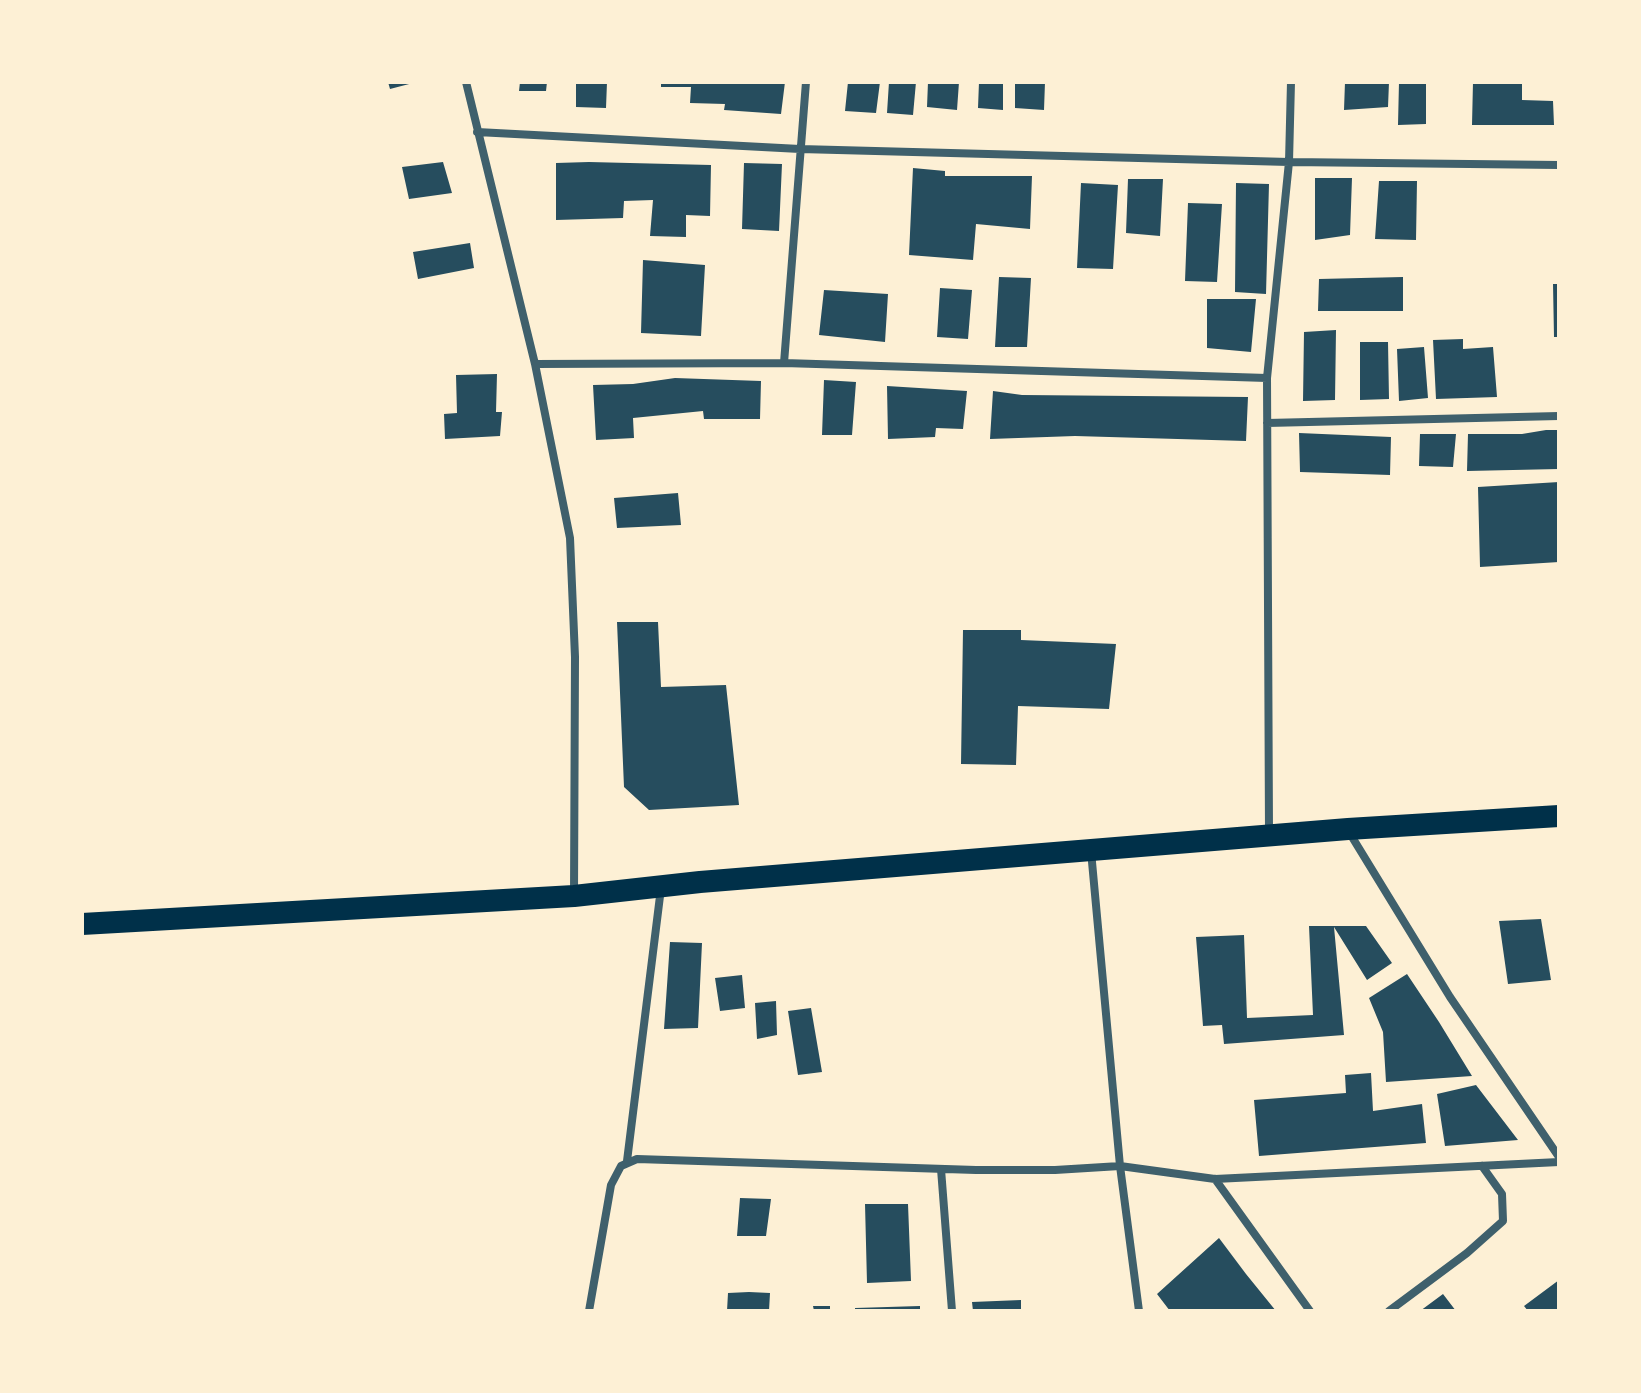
<!DOCTYPE html>
<style>
body{margin:0}
#map{position:relative;width:1641px;height:1393px;overflow:hidden;background:#fdf0d5;font-family:"Alegreya Sans",sans-serif}
canvas{display:block}
.frame{position:absolute;inset:0;border:84px solid #fdf0d5;pointer-events:none}
</style>
<div id="map">
<canvas width="1641" height="1393"></canvas>
<div class="frame"></div>
</div>
<script>
const context = document.querySelector('canvas').getContext('2d');
context.lineJoin = 'round';
function paint(path, color) {
  context.fillStyle = color;
  context.fill(path, 'evenodd');
}
function poly(rows) {
  const path = new Path2D();
  for (const r of rows) {
    path.moveTo(r[0], r[1]);
    for (let i = 2; i < r.length; i += 2) path.lineTo(r[i], r[i + 1]);
  }
  return path;
}
function strokePath(path, color, width, dash) {
  context.strokeStyle = color;
  context.lineWidth = width;
  context.lineCap = dash ? 'butt' : 'round';
  context.setLineDash(dash || []);
  context.stroke(path);
}
paint(poly([
 [388,82,413,82,413,83,390,89],
 [520,82,547,82,546,91,519,91],
 [576,82,607,82,606,108,576,107],
 [661,82,785,82,781,114,724,110,725,104,690,103,691,87,661,87],
 [848,82,880,82,876,113,845,111],
 [889,82,916,82,913,115,887,113],
 [928,82,959,82,957,110,927,107],
 [979,82,1003,82,1003,110,978,108],
 [1015,82,1045,82,1044,110,1015,108],
 [1345,82,1389,82,1388,107,1344,110],
 [1399,82,1426,82,1426,124,1398,125],
 [1473,82,1522,82,1522,100,1553,101,1554,125,1472,125],
 [443,162,452,193,409,199,402,167],
 [589,162,711,165,710,216,686,215,686,237,650,236,653,200,624,201,623,218,556,220,556,163],
 [744,163,782,164,779,231,742,229],
 [913,168,945,171,945,176,1032,176,1030,229,976,224,973,260,909,255],
 [1315,178,1352,178,1350,235,1315,240],
 [1128,179,1163,179,1160,236,1126,233],
 [1379,181,1417,181,1416,240,1375,239],
 [1081,183,1118,185,1113,269,1077,268],
 [1236,183,1269,184,1266,294,1235,292],
 [1188,203,1222,204,1217,282,1185,281],
 [470,243,474,268,418,279,413,252],
 [643,260,705,265,701,336,641,333],
 [999,277,1031,278,1027,347,995,347],
 [1403,277,1403,311,1318,311,1319,279],
 [1553,284,1559,284,1559,337,1554,337],
 [940,288,972,290,968,339,937,337],
 [824,290,888,294,885,342,819,335],
 [1207,299,1256,299,1251,352,1207,348],
 [1336,330,1335,400,1303,401,1304,332],
 [1463,339,1463,349,1493,347,1497,397,1436,399,1433,340],
 [1360,342,1388,342,1389,399,1360,400],
 [1424,347,1428,398,1399,401,1397,349],
 [497,374,496,412,502,412,500,436,445,439,444,414,457,413,456,375],
 [675,378,761,381,760,419,704,419,703,411,633,418,634,438,596,440,593,385,633,384],
 [824,380,856,382,852,435,822,435],
 [887,386,967,391,963,429,936,428,935,437,888,439],
 [993,391,1022,395,1248,397,1246,441,1075,436,990,439],
 [1546,430,1559,430,1559,469,1467,471,1468,434,1522,434],
 [1299,433,1391,437,1390,475,1300,472],
 [1420,434,1456,434,1453,467,1419,466],
 [1559,482,1559,562,1480,567,1478,487],
 [678,493,681,525,617,528,614,498],
 [617,622,658,622,661,687,726,685,739,805,649,810,624,787],
 [963,630,1021,630,1021,640,1116,644,1109,709,1018,706,1016,765,961,764],
 [1541,919,1551,980,1508,984,1499,921],
 [1309,926,1366,926,1392,963,1367,980,1334,927,1344,1035,1224,1044,1222,1025,1203,1026,1196,937,1244,935,1247,1018,1313,1015],
 [670,942,702,943,698,1028,664,1029],
 [1407,974,1439,1022,1472,1076,1386,1082,1383,1032,1369,998],
 [742,975,745,1008,720,1011,715,978],
 [776,1001,777,1035,757,1039,755,1003],
 [811,1008,822,1072,798,1075,788,1011],
 [1371,1073,1373,1111,1422,1104,1426,1143,1259,1156,1254,1100,1346,1093,1345,1075],
 [1476,1085,1518,1140,1445,1146,1437,1094],
 [740,1198,771,1199,766,1236,737,1236],
 [865,1204,908,1204,911,1281,867,1283],
 [1219,1238,1246,1274,1276,1311,1170,1311,1157,1294],
 [1559,1280,1559,1311,1528,1311,1524,1306],
 [749,1292,770,1293,769,1311,727,1311,728,1293],
 [1443,1294,1456,1311,1420,1311],
 [1021,1300,1021,1311,973,1311,972,1302],
 [813,1306,830,1306,830,1311,814,1311],
 [920,1306,920,1311,855,1311,855,1308]
]), '#264d5e');
strokePath(poly([
 [466,82,535,364,570,538,575,657,574,895],
 [477,132,800,149,1289,162,1559,165],
 [784,363,806,82],
 [535,364,784,363,1267,378],
 [1267,423,1559,416],
 [1269,832,1267,378,1289,162,1291,82],
 [1349,832,1450,997,1559,1157],
 [1091,851,1120,1166,1139,1311],
 [627,1161,661,888],
 [941,1169,952,1311],
 [1215,1179,1310,1311],
 [589,1311,611,1185,621,1166,637,1159,976,1170,1055,1170,1120,1166,1215,1179,1559,1162],
 [1389,1311,1467,1253,1503,1221,1502,1194,1482,1166]
]), '#3f606c', 8);
strokePath(poly([
 [82,924,574,896,700,882,1348,829,1559,816]
]), '#003049', 22);
</script>
